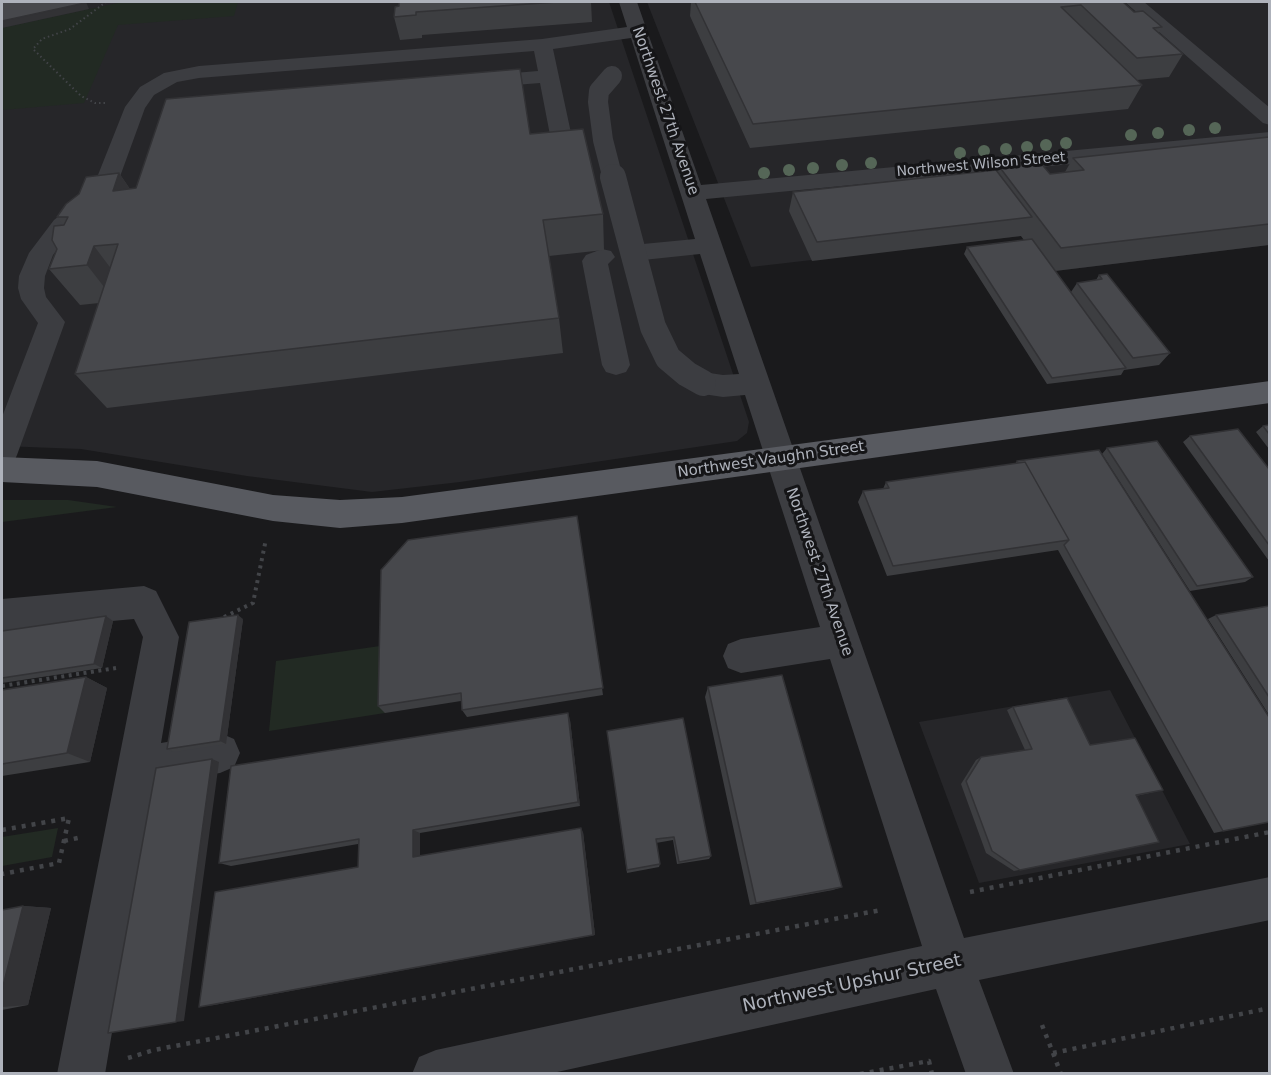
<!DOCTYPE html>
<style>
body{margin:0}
#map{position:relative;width:1271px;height:1075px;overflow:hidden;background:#1a1a1c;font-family:"DejaVu Sans",sans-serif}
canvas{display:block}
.frame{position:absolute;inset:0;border:3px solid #aeb2bb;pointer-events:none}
</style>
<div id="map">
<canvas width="1271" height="1075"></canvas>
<div class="frame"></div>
</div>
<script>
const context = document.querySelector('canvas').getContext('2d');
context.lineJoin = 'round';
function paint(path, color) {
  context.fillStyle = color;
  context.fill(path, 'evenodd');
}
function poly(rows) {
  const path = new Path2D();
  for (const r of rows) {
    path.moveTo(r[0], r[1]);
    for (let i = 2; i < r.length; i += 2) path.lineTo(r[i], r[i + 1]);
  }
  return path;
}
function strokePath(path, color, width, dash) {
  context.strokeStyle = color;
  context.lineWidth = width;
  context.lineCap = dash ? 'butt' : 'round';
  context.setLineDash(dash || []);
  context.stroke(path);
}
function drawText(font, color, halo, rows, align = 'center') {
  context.font = font + ' "DejaVu Sans",sans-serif';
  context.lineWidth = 6;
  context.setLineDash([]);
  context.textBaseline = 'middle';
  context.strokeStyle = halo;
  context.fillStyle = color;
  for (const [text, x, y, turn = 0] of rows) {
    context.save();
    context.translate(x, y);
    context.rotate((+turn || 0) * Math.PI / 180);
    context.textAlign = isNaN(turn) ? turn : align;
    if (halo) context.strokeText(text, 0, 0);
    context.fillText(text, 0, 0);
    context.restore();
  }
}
paint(poly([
 [2,2,609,2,749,422,747,433,737,441,460,482,372,492,247,476,81,449,2,446],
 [647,2,1269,2,1269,245,1047,272,1021,236,751,267],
 [1110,690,1190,844,979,883,919,722]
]), '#262629');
paint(poly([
 [122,2,238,2,234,16,118,25,84,103,2,110,2,28],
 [2,500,68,500,117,507,2,522],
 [387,645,385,713,269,731,276,661],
 [58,828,52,857,2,866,2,837]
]), '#222a23');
strokePath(poly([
 [105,103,95,103,81,96,33,49,42,39,70,29,106,2]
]), '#424448', 2, [1.5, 3]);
strokePath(poly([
 [224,617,253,603,266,539],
 [2,686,116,668]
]), '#424448', 4, [3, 4.5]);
strokePath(poly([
 [2,830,69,818,59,863,2,874],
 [64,841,82,837],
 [970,892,1270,832],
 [1042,1025,1053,1053,1270,1008],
 [1053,1053,1061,1074],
 [128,1058,154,1050,881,910],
 [860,1074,929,1061,932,1074]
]), '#424448', 4.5, [4, 6]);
paint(poly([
 [619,2,637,2,701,185,1270,132,1270,145,706,199,964,938,1270,877,1270,920,979,980,1014,1074,966,1074,936,989,548,1074,412,1074,419,1057,436,1050,922,946,830,659,741,673,728,668,723,656,728,644,741,639,820,627,745,395,723,397,703,394,693,391,689,383,693,375,703,372,723,375,739,374,700,254,643,260,634,258,631,252,634,246,643,244,695,239,631,38,553,49,577,161,574,166,566,168,558,166,555,161,540,83,478,88,471,86,468,82,471,78,478,76,538,71,534,51,199,78,177,82,154,95,145,108,114,193,72,230,53,255,45,276,44,288,46,297,65,322,17,455,13,464,2,467,2,417,38,323,21,299,18,288,19,276,29,253,54,220,92,190,125,107,140,87,164,73,199,66,542,39,627,27,619,2],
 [1125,2,1144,2,1270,108,1270,125,1263,123,1125,2],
 [602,249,611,251,615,257,608,264,630,365,626,372,616,375,606,372,602,365,582,261,586,255,602,249],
 [144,586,156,591,179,637,161,743,220,733,234,739,240,753,234,767,220,773,154,783,105,1074,57,1074,143,637,134,619,2,631,2,599,144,586]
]), '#3c3d41');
paint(poly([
 [1270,381,1270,403,402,523,340,528,273,521,97,487,2,482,2,457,97,461,273,495,340,500,402,497,1270,381]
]), '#585a60');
strokePath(poly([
 [612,76,599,91,598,102,603,140,613,179]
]), '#3c3d41', 20);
strokePath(poly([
 [613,177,653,327,668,358,687,374,703,383]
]), '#3c3d41', 26);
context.fillStyle = '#556657';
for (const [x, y] of [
 [1215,128],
 [1189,130],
 [1158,133],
 [1131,135],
 [1066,143],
 [1046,145],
 [1027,147],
 [1006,149],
 [984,151],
 [960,153],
 [871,163],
 [842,165],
 [813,168],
 [789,170],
 [764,173]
]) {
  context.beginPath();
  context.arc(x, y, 6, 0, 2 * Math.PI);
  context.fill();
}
paint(poly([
 [399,2,591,2,592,22,422,35,422,38,400,40,394,17,399,6],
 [691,2,1123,2,1134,12,1162,27,1159,33,1183,54,1169,77,1137,80,1142,85,1128,109,750,148,690,16],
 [530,134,603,214,604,250,549,256,559,318,563,353,107,408,75,374,99,303,80,305,49,269,57,249,63,225,57,217,119,173,130,189],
 [1269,137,1269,245,1055,271,1071,292,1077,283,1096,280,1099,275,1170,353,1159,365,1124,370,1121,375,1047,384,964,254,967,247,1024,240,1021,236,812,261,789,211,793,192,996,170,998,165,1050,174,1065,172,1073,158],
 [1269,425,1269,449,1256,432,1263,426],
 [1190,436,1269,469,1269,561,1183,442],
 [1107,448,1253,577,1245,582,1190,591,1102,454],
 [1017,461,1269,822,1214,833,1058,550,887,576,858,502,863,491,883,489,886,482,1015,464],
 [577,516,603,695,467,717,462,710,461,701,385,713,378,706],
 [1269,606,1269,715,1208,619,1216,615],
 [106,616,113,621,102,668,2,683,2,631],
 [243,619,226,744,174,752,167,749],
 [86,677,107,688,90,762,2,776,2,690],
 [708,687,842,887,833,890,750,905,705,697],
 [1013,707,1090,745,1163,790,1136,796,1159,842,1014,871,986,853,961,784,976,760,981,757,1025,750,1007,710],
 [570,720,580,806,420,833,420,856,583,832,595,935,214,1005,199,1007,358,867,358,844,231,866,219,863],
 [608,737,711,856,709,859,677,864,673,840,656,843,660,864,659,867,627,873],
 [23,906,51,908,28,1005,2,1010,2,910]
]), '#3d3e41');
paint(poly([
 [85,2,86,2,89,9,2,28,2,21],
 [119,173,144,210,113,191],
 [94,246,121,282,115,301,87,265],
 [238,615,243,619,226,744,220,741],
 [106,616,113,621,102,668,94,664],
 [86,677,107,688,90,762,67,753],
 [568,713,570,720,580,806,578,802],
 [212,759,219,762,184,1021,176,1022],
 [581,828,583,832,595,935,593,935],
 [413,830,420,833,420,860,413,857],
 [23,906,51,908,28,1005,2,1007,2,990]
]), '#323235');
const building = poly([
 [2,2,85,2,85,3,2,21,2,2],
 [399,2,557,2,416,12,416,15,394,17,395,7,399,6,399,2],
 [695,2,1123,2,1134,12,1143,11,1162,27,1153,28,1183,54,1137,58,1081,5,1061,7,1142,85,753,124,695,2],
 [520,69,530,134,583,129,603,214,543,220,559,318,75,374,118,244,94,246,87,265,49,269,57,249,52,240,54,226,64,225,68,217,57,217,66,204,79,194,86,177,119,173,113,191,136,188,166,99,520,69],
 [1269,137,1269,224,1061,248,998,165,1039,161,1050,174,1084,170,1073,158,1269,137],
 [996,170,1032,217,817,242,793,192,996,170],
 [1032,239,1126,368,1052,378,967,247,1032,239],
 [1107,274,1170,353,1133,358,1077,283,1102,279,1099,275,1107,274],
 [1269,425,1269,434,1263,426,1269,425],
 [1238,429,1269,469,1269,545,1190,436,1238,429],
 [1157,441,1253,577,1197,586,1107,448,1157,441],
 [1099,450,1269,717,1269,822,1223,831,1064,545,1069,540,1025,462,1018,463,1017,461,1099,450],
 [1025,462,1069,540,893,566,863,491,889,488,886,482,1025,462],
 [577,516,603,688,462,710,461,693,378,706,381,570,408,540,577,516],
 [1269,606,1269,697,1216,615,1269,606],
 [238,615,220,741,167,749,189,622,238,615],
 [106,616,94,664,2,678,2,631,106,616],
 [782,675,842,887,756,903,708,687,782,675],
 [86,677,67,753,2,764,2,690,86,677],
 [1067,698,1090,745,1135,738,1163,790,1136,795,1159,842,1020,870,992,851,966,781,981,757,1032,749,1013,707,1067,698],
 [568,713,578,802,413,830,413,857,581,828,593,935,199,1007,215,892,358,867,359,839,219,863,231,766,568,713],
 [683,718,711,856,679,862,674,837,656,839,660,864,627,870,607,731,683,718],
 [212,759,176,1022,108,1033,156,768,212,759],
 [23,906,2,990,2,910,23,906]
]);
paint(building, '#47484c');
strokePath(building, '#323235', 1.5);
drawText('14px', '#aeb2bb', '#151517', [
 ["Northwest Wilson Street",981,165,-5]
]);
drawText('15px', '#aeb2bb', '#151517', [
 ["Northwest 27th Avenue",665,111,71],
 ["Northwest Vaughn Street",771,460,-8],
 ["Northwest 27th Avenue",819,572,71]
]);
drawText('18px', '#aeb2bb', '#151517', [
 ["Northwest Upshur Street",852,984,-12]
]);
</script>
